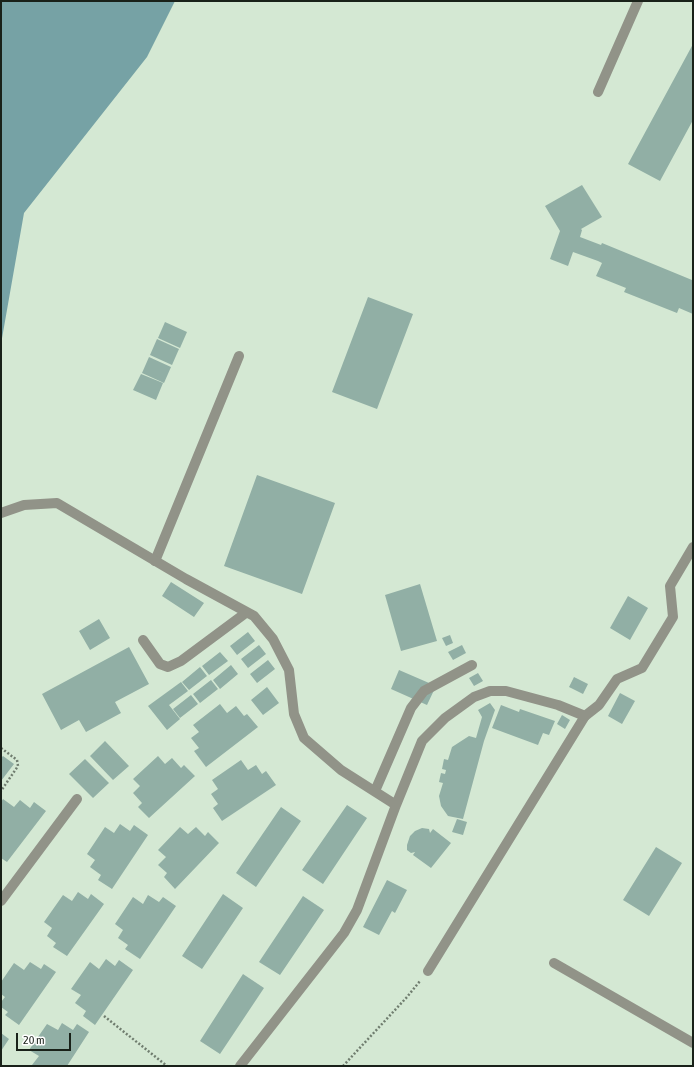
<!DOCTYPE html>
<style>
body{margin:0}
#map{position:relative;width:694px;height:1067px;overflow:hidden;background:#d4e8d3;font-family:"Asap Condensed",sans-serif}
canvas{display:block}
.frame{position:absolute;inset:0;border:2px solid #192119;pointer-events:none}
.scale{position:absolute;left:16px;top:1033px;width:55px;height:18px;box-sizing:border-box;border:2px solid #192119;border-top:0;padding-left:5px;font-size:12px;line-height:14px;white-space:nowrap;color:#192119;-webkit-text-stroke:3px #fff;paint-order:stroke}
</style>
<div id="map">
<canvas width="694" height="1067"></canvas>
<div class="frame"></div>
<div class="scale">20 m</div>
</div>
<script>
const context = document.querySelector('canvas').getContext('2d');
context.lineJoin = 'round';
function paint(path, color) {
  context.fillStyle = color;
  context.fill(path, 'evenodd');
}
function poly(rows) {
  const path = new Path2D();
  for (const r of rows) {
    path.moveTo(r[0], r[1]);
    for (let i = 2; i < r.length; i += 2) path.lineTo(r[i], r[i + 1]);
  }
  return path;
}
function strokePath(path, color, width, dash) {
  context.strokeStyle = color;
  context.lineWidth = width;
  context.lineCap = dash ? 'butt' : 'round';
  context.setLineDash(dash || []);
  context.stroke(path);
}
paint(poly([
 [1,1,175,1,147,57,24,213,1,344]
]), '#76a2a5');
paint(poly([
 [693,44,693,120,660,181,628,164],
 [582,185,602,217,581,229,582,230,580,237,601,245,602,243,692,280,693,278,693,314,679,308,677,313,624,292,626,288,596,276,602,263,598,261,573,252,568,266,550,259,560,231,545,206],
 [368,297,413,314,377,409,332,392],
 [165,322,187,332,180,348,158,338],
 [157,339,179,349,172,365,150,355],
 [149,357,171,367,164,383,142,373],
 [141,374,163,383,156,400,133,390],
 [257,475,335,503,302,594,224,566],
 [171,582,204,603,194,617,162,596],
 [420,584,437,641,401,651,385,595],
 [628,596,648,608,630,640,610,628],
 [99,619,110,638,90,650,79,631],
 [248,632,255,641,237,655,230,646],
 [450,635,453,643,446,646,442,638],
 [259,645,266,654,248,668,241,659],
 [462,645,466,653,453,660,448,652],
 [129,647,149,684,115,702,121,713,86,732,79,720,61,730,42,694],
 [220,652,228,661,209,675,202,666],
 [268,660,275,669,257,683,250,674],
 [231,665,238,674,220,689,213,680],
 [200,667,207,676,189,690,182,682],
 [399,670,436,686,427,705,391,689],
 [478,673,483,681,474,686,469,678],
 [574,677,588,684,583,694,569,687],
 [211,680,218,689,200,703,193,694],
 [181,682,188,691,169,705,180,719,167,730,148,706],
 [267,687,279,703,263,715,251,700],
 [620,693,635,701,622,724,608,716],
 [191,695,198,704,180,718,173,709],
 [490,703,495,710,484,741,463,819,448,816,441,806,439,796,443,783,439,782,441,773,445,774,446,770,442,769,444,759,448,760,452,747,469,736,476,738,482,717,478,710],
 [220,704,227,713,236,706,244,716,247,714,258,727,206,767,194,751,199,748,191,738,199,732,193,725],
 [501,705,519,712,520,709,555,721,549,735,543,733,538,745,492,728],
 [562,715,570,720,565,729,557,724],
 [105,741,129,766,113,780,90,756],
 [3,756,14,764,1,781,1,758],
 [158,756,165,764,172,758,181,768,184,765,195,776,149,818,138,807,142,803,133,793,140,786,133,779],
 [85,759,109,783,93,798,69,774],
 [241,760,248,770,256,765,262,774,266,771,276,785,222,821,213,808,218,804,211,794,218,789,212,780],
 [3,799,14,807,20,800,30,808,34,802,46,811,7,862,1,858,1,802],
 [347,805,367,818,323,884,302,870],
 [281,807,301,821,256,887,236,873],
 [457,819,467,822,463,835,452,832],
 [120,824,130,831,134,825,148,835,112,889,98,880,101,875,90,867,95,860,87,854,105,827,114,833],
 [180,827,188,834,196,827,205,836,208,832,219,843,175,889,164,877,167,873,158,865,166,857,158,850],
 [422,828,429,829,430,833,433,829,451,843,431,868,413,855,415,852,411,853,407,850,407,845,410,836,415,831],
 [656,847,682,863,649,916,623,900],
 [387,880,407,890,395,913,392,911,379,935,363,927],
 [78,892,88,899,91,894,104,904,67,956,53,947,56,943,47,936,52,928,44,922,63,895,72,901],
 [223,894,243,908,202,969,182,956],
 [148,895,159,902,163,897,176,906,140,959,125,949,128,945,118,938,123,930,115,924,133,897,143,904],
 [303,896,324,910,280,975,259,962],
 [106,959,115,966,119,960,133,970,95,1025,83,1016,86,1011,75,1003,81,995,71,989,90,962,99,969],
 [30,962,41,969,44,964,56,972,19,1025,5,1015,8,1012,1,1007,1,1002,5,997,1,994,1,982,14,963,24,970],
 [243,974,264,988,220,1054,200,1041],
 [62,1023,73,1030,77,1024,89,1032,67,1066,32,1065,39,1056,29,1050,47,1024,58,1030],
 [1,1033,9,1039,1,1051]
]), '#91afa5');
strokePath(poly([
 [1,748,17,760,18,766,1,791],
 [104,1016,167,1066],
 [343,1066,407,997,420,981]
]), '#707d6f', 2.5, [2, 2]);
strokePath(poly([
 [598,92,638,1],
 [155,561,239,356],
 [375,791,411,708,424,691,472,665],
 [428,971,585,716]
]), '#919388', 10);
strokePath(poly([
 [1,513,24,505,57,503,186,579,254,616,273,639,289,670,294,714,304,738,341,770,396,805],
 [143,640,160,664,168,667,181,661,247,612],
 [1,901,77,799],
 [554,963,693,1043],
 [240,1066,344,933,357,910,396,805,422,741,445,718,474,697,490,691,506,691,558,705,585,716,599,705,617,679,642,668,673,617,670,586,693,547]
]), '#919388', 10);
</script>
